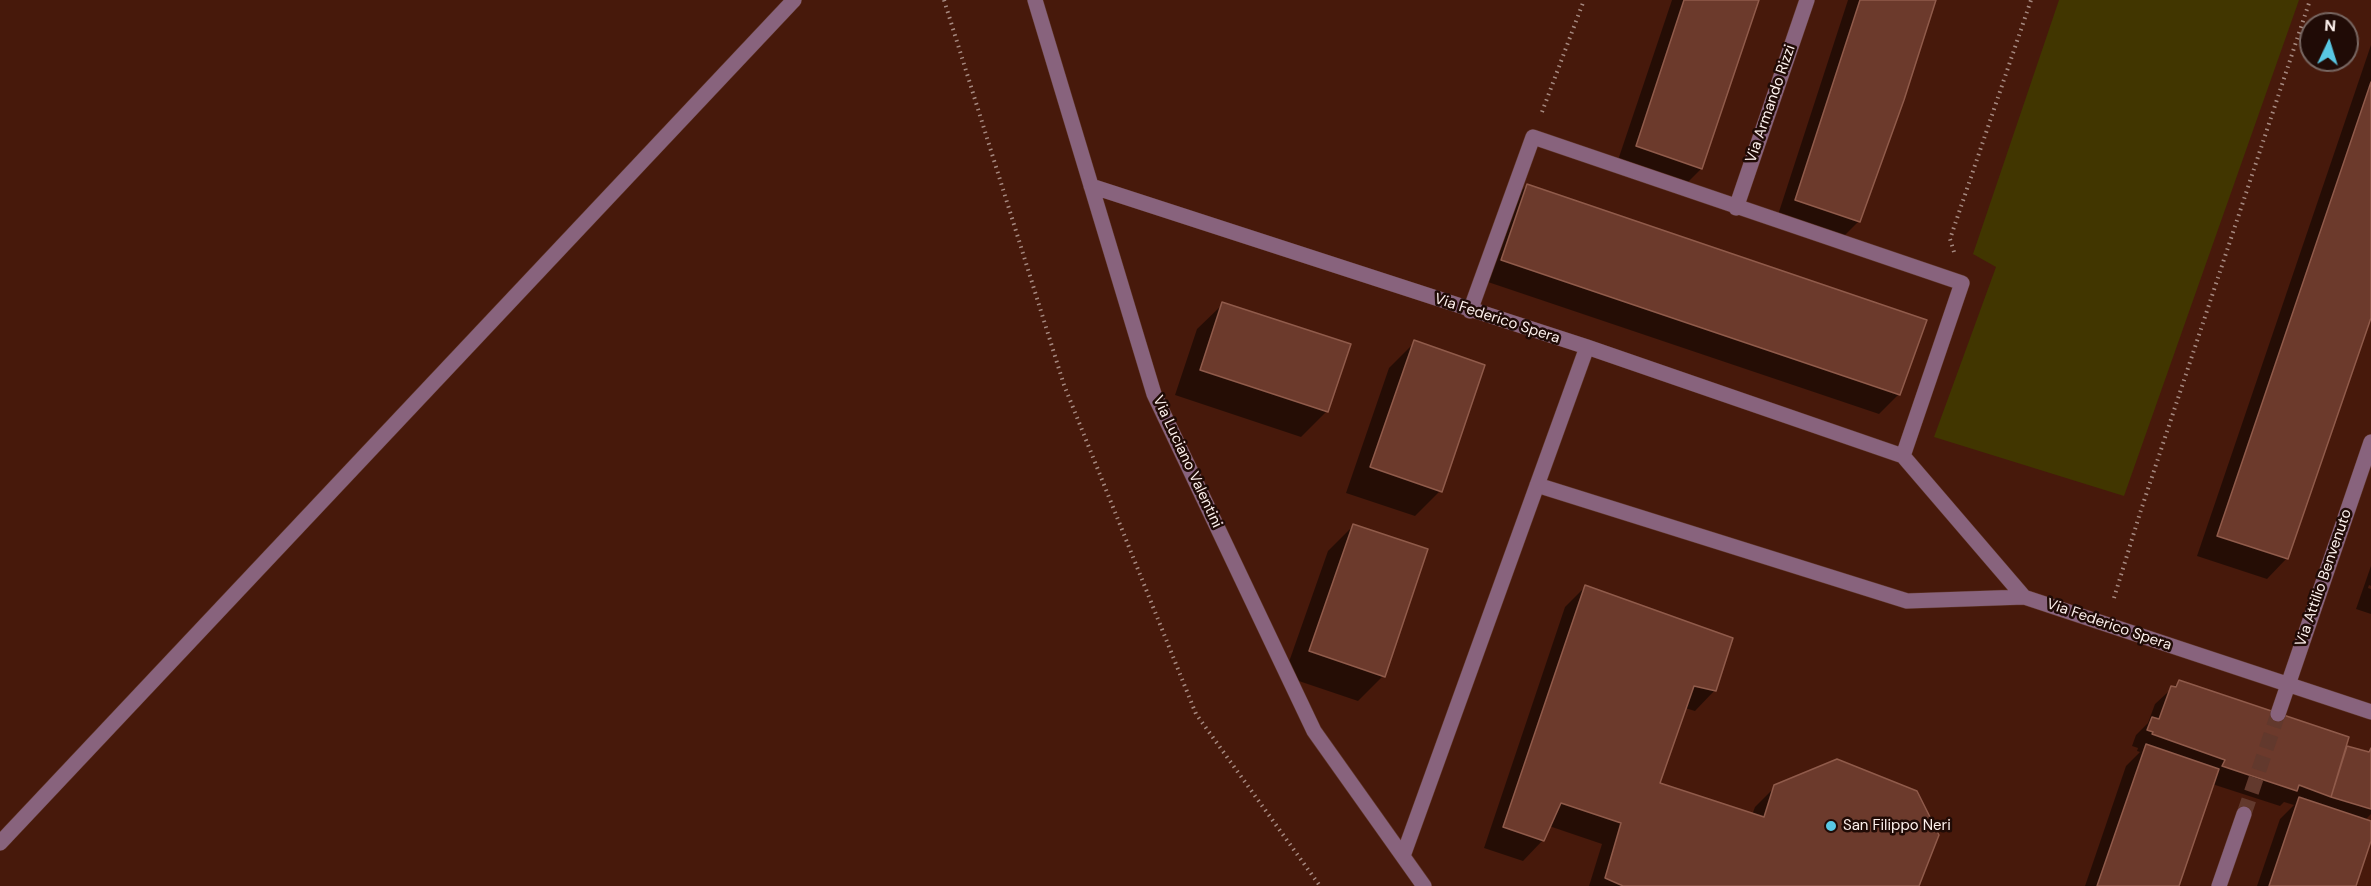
<!DOCTYPE html>
<style>
body{margin:0}
#map{position:relative;width:2371px;height:886px;overflow:hidden;background:#47190b;font-family:"DM Sans",sans-serif}
canvas{display:block}
.north{position:absolute;left:2299px;top:12px;width:60px;height:60px;box-sizing:border-box;background:#200b06;border:2px solid #786762;border-radius:50%;rotate:4deg;font-size:16px;font-weight:700;line-height:24px;text-align:center;color:#fdf1ed}
.north::after{content:'';display:block;margin:auto;width:21px;height:27px;background:#59c8e4;clip-path:polygon(50% 0,100% 100%,50% 72%,0 100%)}
</style>
<div id="map">
<canvas width="2371" height="886"></canvas>
<div class="north">N</div>
</div>
<script>
const context = document.querySelector('canvas').getContext('2d');
context.lineJoin = 'round';
function paint(path, color) {
  context.fillStyle = color;
  context.fill(path, 'evenodd');
}
function poly(rows) {
  const path = new Path2D();
  for (const r of rows) {
    path.moveTo(r[0], r[1]);
    for (let i = 2; i < r.length; i += 2) path.lineTo(r[i], r[i + 1]);
  }
  return path;
}
function strokePath(path, color, width, dash) {
  context.strokeStyle = color;
  context.lineWidth = width;
  context.lineCap = dash ? 'butt' : 'round';
  context.setLineDash(dash || []);
  context.stroke(path);
}
function drawText(font, color, halo, rows, align = 'center') {
  context.font = font + ' "DM Sans",sans-serif';
  context.lineWidth = 5;
  context.setLineDash([]);
  context.textBaseline = 'middle';
  context.strokeStyle = halo;
  context.fillStyle = color;
  for (const [text, x, y, turn = 0] of rows) {
    context.save();
    context.translate(x, y);
    context.rotate((+turn || 0) * Math.PI / 180);
    context.textAlign = isNaN(turn) ? turn : align;
    if (halo) context.strokeText(text, 0, 0);
    context.fillText(text, 0, 0);
    context.restore();
  }
}
paint(poly([
 [2059,0,2299,0,2124,496,1934,437,1996,267,1973,254]
]), '#413600');
paint(poly([
 [1672,0,1759,0,1701,169,1681,189,1616,166],
 [1848,0,1936,0,1859,221,1839,241,1776,221],
 [2371,45,2371,314,2287,558,2267,579,2197,556],
 [1527,185,1899,394,1879,414,1482,280,1507,206],
 [1223,304,1327,411,1301,437,1175,395,1197,329],
 [1415,342,1440,491,1415,516,1346,493,1389,368],
 [1353,526,1383,676,1358,701,1284,676,1328,551],
 [2371,566,2371,586,2369,585,2368,588,2371,589,2371,614,2356,609],
 [1585,587,1715,690,1695,711,1685,708,1658,784,1752,815,1755,807,1775,787,1917,886,1589,886,1602,844,1549,826,1543,840,1523,861,1484,848,1565,607],
 [2180,681,2343,751,2348,747,2366,753,2371,748,2371,814,2365,820,2371,822,2371,836,2354,886,2257,886,2280,819,2294,805,2284,802,2280,806,2212,784,2177,886,2085,886,2126,766,2140,752,2137,751,2138,748,2132,746,2136,735,2148,723,2155,704]
]), '#0007');
const building = poly([
 [1684,0,1759,0,1702,169,1636,146,1684,0],
 [1860,0,1936,0,1904,100,1860,222,1795,200,1860,0],
 [2371,82,2371,318,2288,559,2217,536,2371,82],
 [1527,184,1927,320,1900,395,1501,260,1527,184],
 [1222,302,1351,344,1328,412,1200,370,1222,302],
 [1414,340,1485,365,1442,492,1370,467,1414,340],
 [1353,524,1428,549,1385,677,1309,651,1353,524],
 [1585,585,1733,638,1716,691,1694,686,1660,783,1764,817,1774,785,1837,759,1917,791,1939,835,1919,886,1623,886,1605,878,1621,823,1561,803,1544,841,1503,827,1585,585],
 [2179,680,2349,737,2331,797,2299,785,2297,791,2222,766,2225,760,2152,734,2153,732,2147,730,2152,717,2159,719,2171,686,2176,687,2179,680],
 [2146,744,2219,769,2179,886,2097,886,2146,744],
 [2347,746,2369,752,2371,748,2371,809,2331,797,2347,746],
 [2299,797,2371,821,2371,841,2356,886,2269,886,2299,797]
]);
paint(building, '#6c3a2c');
strokePath(building, '#905b4b', 1.5);
strokePath(poly([
 [2244,814,2278,714]
]), '#62392d', 15, [15, 8]);
const minor = poly([
 [1035,0,1154,394,1314,731,1424,886],
 [1091,186,1587,347,1903,456,2024,597,2371,712],
 [1736,208,1807,0],
 [1470,311,1533,137,1962,283,1903,456],
 [1537,485,1907,601,2024,597],
 [2278,714,2371,442],
 [0,843,794,0],
 [1403,856,1587,347],
 [2219,886,2244,814]
]);
strokePath(minor, '#60372b', 16);
strokePath(poly([
 [944,0,1064,385,1196,714,1320,886],
 [1542,112,1584,0],
 [1954,252,1950,239,2031,0],
 [2114,598,2140,513,2310,0]
]), '#a68980', 4, [1.5, 4.5]);
strokePath(minor, '#88637d', 15);
for (const [x, y, r, color] of [
 [1831,826,6,"#59c8e4"]
]) {
  const dot = new Path2D();
  dot.arc(x, y, r, 0, 2 * Math.PI);
  context.fillStyle = color;
  context.fill(dot);
  strokePath(dot, '#200b06', 2);
}
drawText('15px', '#fdf1ed', '#200b06', [
 ["Via Armando Rizzi",1771,104,-71],
 ["Via Federico Spera",1497,319,18],
 ["Via Luciano Valentini",1187,462,65],
 ["Via Attilio Benvenuto",2324,578,-71],
 ["Via Federico Spera",2109,625,19]
]);
drawText('15px', '#fdf1ed', '#200b06', [
 ["San Filippo Neri",1843,826]
], 'left');
</script>
